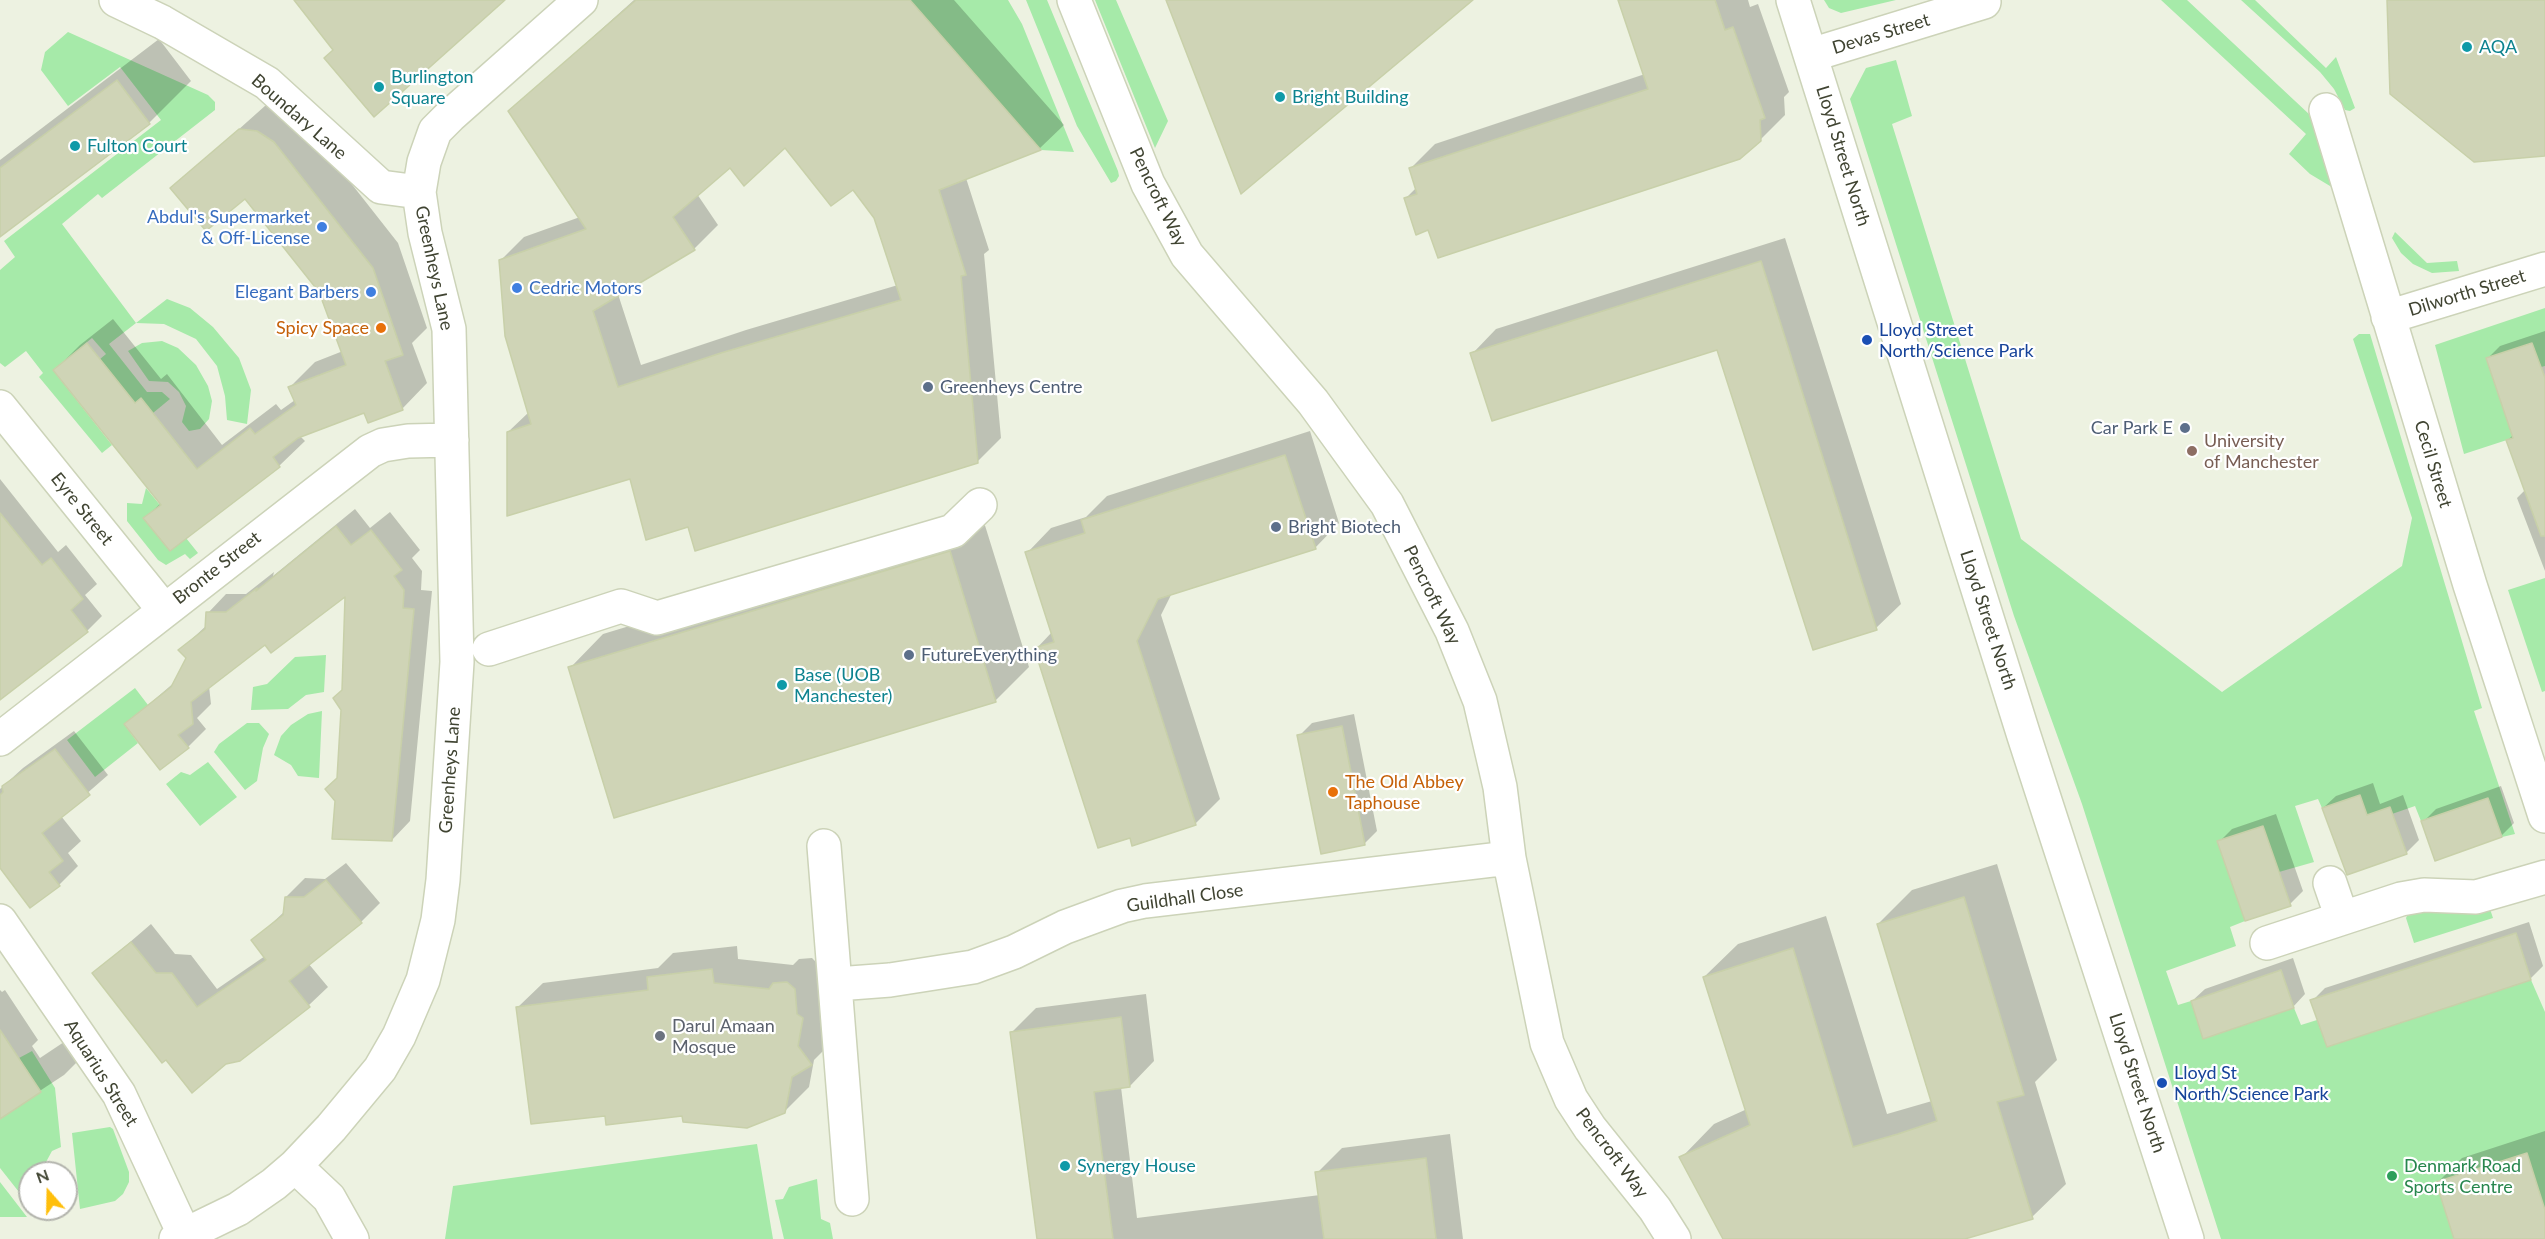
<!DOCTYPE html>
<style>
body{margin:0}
#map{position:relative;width:2545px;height:1239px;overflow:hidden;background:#edf2e1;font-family:Lato,sans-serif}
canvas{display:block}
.north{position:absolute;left:18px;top:1161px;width:60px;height:60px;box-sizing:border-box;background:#fff;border:2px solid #b3b4ad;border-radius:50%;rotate:340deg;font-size:16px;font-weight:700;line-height:24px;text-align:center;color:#404432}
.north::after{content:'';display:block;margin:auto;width:21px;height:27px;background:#ffbf0c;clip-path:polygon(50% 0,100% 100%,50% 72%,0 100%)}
</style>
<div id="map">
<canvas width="2545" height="1239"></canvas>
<div class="north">N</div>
</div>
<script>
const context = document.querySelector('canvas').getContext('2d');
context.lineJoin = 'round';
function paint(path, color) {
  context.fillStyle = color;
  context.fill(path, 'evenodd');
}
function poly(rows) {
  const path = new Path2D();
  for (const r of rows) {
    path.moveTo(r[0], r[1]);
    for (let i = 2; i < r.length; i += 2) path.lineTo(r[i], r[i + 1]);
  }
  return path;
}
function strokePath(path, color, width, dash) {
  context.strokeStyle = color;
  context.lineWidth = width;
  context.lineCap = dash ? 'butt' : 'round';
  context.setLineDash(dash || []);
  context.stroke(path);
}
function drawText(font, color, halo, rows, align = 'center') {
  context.font = font + ' Lato,sans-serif';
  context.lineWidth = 4.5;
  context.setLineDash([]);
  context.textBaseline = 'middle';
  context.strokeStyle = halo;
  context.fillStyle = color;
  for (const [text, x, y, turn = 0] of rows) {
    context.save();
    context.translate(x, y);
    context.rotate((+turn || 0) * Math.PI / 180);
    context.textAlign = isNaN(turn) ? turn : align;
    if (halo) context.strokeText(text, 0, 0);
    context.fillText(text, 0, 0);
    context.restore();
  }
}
paint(poly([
 [910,0,1008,0,1022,24,1074,152,1041,150],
 [1026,0,1047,0,1118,171,1119,176,1116,181,1111,183,1077,126],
 [1095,0,1116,0,1168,121,1155,148],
 [1824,0,1896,0,1841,13,1829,8],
 [2161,0,2187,0,2310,115,2335,189,2310,174,2289,154,2306,134],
 [2241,0,2255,0,2326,68,2336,57,2355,108,2350,111,2345,110,2334,89,2320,72],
 [68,32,208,95,215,102,215,110,102,198,98,194,62,224,136,323,167,299,190,308,213,327,239,358,251,390,247,424,227,420,225,396,217,366,196,339,164,324,136,323,109,344,147,392,162,392,170,399,153,413,142,399,135,403,100,359,106,354,92,338,53,370,112,445,102,453,39,377,43,373,26,351,5,367,0,363,0,270,15,257,4,241,161,120,120,67,68,106,41,70,45,52],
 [1896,60,1912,116,1892,124,2021,539,2222,692,2402,566,2412,518,2353,339,2359,334,2370,334,2482,708,2474,711,2515,834,2502,837,2488,798,2421,821,2415,806,2392,814,2367,815,2360,795,2322,808,2318,799,2295,806,2314,862,2279,872,2263,826,2218,841,2245,921,2230,927,2236,946,2166,971,2178,1005,2191,1001,2203,1039,2294,1008,2301,1025,2317,1020,2327,1047,2531,980,2545,1012,2545,1239,2221,1239,2082,804,2014,616,1850,99,1866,68],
 [2395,232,2427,263,2457,261,2459,271,2432,273,2413,264,2401,253,2392,238],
 [2545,308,2545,366,2541,367,2532,343,2486,358,2513,438,2464,454,2435,345],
 [162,341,178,348,196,365,208,386,212,401,209,419,200,429,189,431,182,422,186,406,179,392,168,382,149,381,128,351,142,343],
 [146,488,160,505,144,518,170,551,186,538,198,553,190,559,185,554,166,565,158,560,127,521,127,503,142,504],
 [2545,578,2545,691,2542,692,2508,590],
 [326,655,324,692,306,695,288,709,251,710,253,687,267,684,295,657],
 [135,688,148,705,124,724,138,743,95,777,67,740],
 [322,711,319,778,298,776,291,765,274,755,281,736,291,725,308,714],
 [247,723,259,723,269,734,263,748,257,781,245,790,214,752,219,744],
 [208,762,237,797,200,826,166,784,181,772,190,775],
 [2490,909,2493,918,2414,943,2406,918,2408,914,2420,911,2452,913],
 [32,1051,55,1088,61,1147,52,1151,46,1162,48,1173,30,1173,30,1206,0,1168,0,1119,41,1092,19,1058],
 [110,1127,113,1129,129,1172,129,1182,123,1194,115,1201,80,1209,72,1133],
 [757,1144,773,1239,445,1239,453,1186],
 [817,1179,821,1219,830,1223,833,1239,784,1239,775,1200,783,1199,789,1187],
 [0,1182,27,1217,28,1217,0,1217]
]), '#a6eaa9');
paint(poly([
 [296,0,505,0,374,115,335,50],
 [634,0,954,0,1064,125,1040,148,966,178,989,250,984,254,1001,438,977,462,689,525,631,477,508,432,529,412,500,261,524,237,580,217,510,111],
 [785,145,853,188,875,217,898,285,746,330,641,365,618,294,694,249,718,225,697,194,730,166],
 [1620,0,1748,0,1750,7,1758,4,1789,92,1784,97,1785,115,1760,140,1429,228,1406,198,1417,187,1410,169,1435,144,1645,74],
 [159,39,191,81,149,123,0,235,0,160],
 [266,105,283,106,299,117,398,243,427,328,412,343,427,383,402,409,365,411,300,436,305,441,279,466,170,549,145,518,161,503,55,370,80,345,113,319,161,379,167,374,222,445,276,404,281,410,295,400,290,387,315,362,343,351,320,292,245,197,172,189],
 [1785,238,1901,604,1876,628,1718,348,1472,354,1496,329],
 [2545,331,2545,571,2517,498,2526,489,2508,440,2513,435,2487,359,2500,346],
 [1310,431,1339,523,1315,548,1172,593,1161,615,1220,799,1195,824,1036,649,1052,632,1027,553,1051,528,1086,517,1107,496],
 [0,479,58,552,66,545,97,584,85,595,102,616,87,631,0,698],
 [355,509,370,528,390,512,420,550,412,558,422,571,421,590,432,591,410,821,392,840,338,778,347,594,265,643,209,686,211,704,197,718,206,729,188,747,126,724,176,681,188,658,180,650,207,625,208,613,226,594,246,594,274,572,273,576],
 [983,519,1029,667,995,701,570,668,603,634],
 [1354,714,1377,831,1364,844,1299,736,1312,723],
 [74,731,108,775,61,816,81,841,68,853,78,866,59,885,31,906,0,865,0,789,23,768],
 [2373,783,2380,804,2403,795,2419,840,2406,853,2323,808,2336,796],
 [2501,786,2514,823,2501,836,2423,822,2436,809],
 [2276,814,2303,891,2290,904,2219,842,2232,829],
 [346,863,380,903,361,922,308,963,328,987,309,1005,240,1060,94,973,151,924,175,954,191,955,217,989,265,956,253,941,285,911,286,897,305,878,325,879],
 [1997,864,2057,1060,2035,1082,2066,1184,2032,1217,1960,1239,1725,1239,1681,1158,1714,1124,1747,1109,1704,977,1738,944,1826,916,1887,1114,1932,1101,1878,924,1912,890],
 [2529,922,2543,966,2530,979,2312,1001,2325,988],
 [737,946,738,959,793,965,799,959,812,958,819,965,835,1039,814,1060,809,1087,784,1112,607,1114,518,1007,543,983,658,968,673,953],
 [2293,958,2305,994,2293,1007,2192,1001,2205,989],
 [0,990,2,992,5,990,38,1040,32,1046,40,1058,64,1042,77,1062,64,1075,0,1117],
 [1146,994,1154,1061,1130,1086,1121,1087,1137,1218,1320,1195,1317,1173,1342,1148,1450,1134,1463,1239,1038,1239,1012,1032,1036,1008],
 [2545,1131,2545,1239,2456,1239,2438,1182,2462,1158]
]), '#0003');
const building = poly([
 [294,0,505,0,374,117,324,58,333,50,294,0],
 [636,0,910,0,1041,150,939,190,966,275,961,276,978,463,695,551,688,527,646,540,630,479,507,516,507,432,531,424,505,336,499,260,586,229,508,111,636,0],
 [785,148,831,206,853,190,874,218,901,300,721,353,618,387,593,311,695,250,673,217,730,168,744,186,785,148],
 [1166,0,1473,0,1241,194,1166,0],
 [1618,0,1715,0,1725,30,1733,27,1765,118,1760,120,1761,141,1740,159,1438,258,1428,230,1416,235,1404,198,1417,194,1409,168,1648,89,1618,0],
 [2387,0,2545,0,2545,156,2474,162,2390,94,2387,0],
 [117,80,150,124,0,237,0,168,117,80],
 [239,129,257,131,274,142,373,268,403,355,385,361,403,410,368,423,364,413,298,438,273,457,280,467,170,551,143,518,161,505,53,370,87,343,135,403,141,398,197,469,250,428,255,434,296,405,288,387,346,365,319,292,245,199,206,231,170,188,239,129],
 [1761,261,1877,630,1813,650,1717,350,1492,421,1470,353,1761,261],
 [2532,343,2545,378,2545,536,2541,536,2506,440,2513,438,2486,358,2532,343],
 [1285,455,1316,549,1158,599,1137,641,1196,825,1132,846,1130,838,1098,848,1034,648,1054,642,1025,552,1085,533,1081,520,1285,455],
 [0,513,42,565,51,558,83,599,71,610,88,632,0,700,0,513],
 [336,526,351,545,371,530,402,570,394,576,404,590,403,608,414,609,392,841,332,839,335,801,325,789,337,778,341,710,333,698,342,690,345,597,271,653,265,645,191,702,193,724,178,735,189,748,160,770,124,724,171,687,186,658,178,650,205,629,206,612,226,612,257,588,256,591,336,526],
 [950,551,996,702,614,818,568,667,950,551],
 [1342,726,1365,845,1321,854,1297,735,1342,726],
 [55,749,90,795,42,833,63,861,49,872,60,886,30,908,0,868,0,795,3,792,2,786,55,749],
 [2360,795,2367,815,2390,807,2407,854,2347,875,2322,808,2360,795],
 [2488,798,2502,837,2435,861,2421,821,2488,798],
 [2263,826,2291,906,2245,921,2217,841,2263,826],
 [326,880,362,923,289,981,310,1007,240,1061,226,1064,192,1093,166,1060,162,1063,92,973,131,942,156,973,172,973,197,1007,266,960,251,940,283,915,285,897,304,897,326,880],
 [1964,897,2024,1095,1997,1102,2033,1219,1965,1239,1723,1239,1679,1157,1750,1125,1703,977,1793,948,1853,1147,1898,1134,1937,1121,1877,924,1964,897],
 [2516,933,2531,980,2327,1047,2310,1000,2516,933],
 [712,969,714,983,769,989,773,983,787,982,795,989,797,1014,803,1018,798,1046,812,1065,792,1077,785,1113,747,1128,683,1122,682,1116,606,1125,605,1116,531,1124,516,1007,648,990,647,977,712,969],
 [2281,970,2294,1008,2203,1039,2191,1001,2281,970],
 [1121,1017,1130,1087,1094,1092,1113,1239,1037,1239,1010,1032,1121,1017],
 [0,1030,41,1092,0,1119,0,1030],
 [2527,1153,2545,1210,2545,1239,2454,1239,2436,1182,2527,1153],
 [1426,1158,1436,1239,1324,1239,1315,1172,1426,1158]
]);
paint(building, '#cfd4b6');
strokePath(building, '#c8d0a9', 1.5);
const minor = poly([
 [116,0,162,22,267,83,381,187,419,192],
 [1074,0,1148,184,1187,255,1313,402,1387,504,1452,631,1480,701,1500,787,1509,858,1547,1043,1571,1099,1590,1128,1655,1209,1674,1239],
 [1793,0,2024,736,2187,1239],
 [1811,55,1984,2],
 [2326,110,2470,585,2545,816],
 [2388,317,2545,269],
 [0,407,164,610],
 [489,649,621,606,657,618,953,531,980,505],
 [0,739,370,451,383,445,408,441,452,440],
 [824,846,852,1199],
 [2330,883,2342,918],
 [0,921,119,1094,185,1236],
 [2267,943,2401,899,2424,895,2476,897,2545,877],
 [837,984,890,980,973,967,1014,952,1065,927,1122,906,1145,901,1509,858],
 [295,1166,329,1198,352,1239],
 [176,1239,238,1209,274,1184,295,1166,331,1128,380,1069,399,1036,423,980,438,920,443,880,457,662,449,329,425,233,419,192,424,162,435,131,450,116,581,0]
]);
strokePath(minor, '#ccd3b8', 36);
strokePath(minor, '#fff', 33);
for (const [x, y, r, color] of [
 [2467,47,6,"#0f9aa8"],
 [379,87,6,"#0f9aa8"],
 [1280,97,6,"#0f9aa8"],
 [75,146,6,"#0f9aa8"],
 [322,227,6,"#3f7fe0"],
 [517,288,6,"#3f7fe0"],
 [371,292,6,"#3f7fe0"],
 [381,328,6,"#e8710a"],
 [1867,340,6,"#1a4fb4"],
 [928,387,6,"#5c6f8a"],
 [2185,428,6,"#5c6f8a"],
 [2192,451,6,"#8d6e63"],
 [1276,527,6,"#5c6f8a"],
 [909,655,6,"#5c6f8a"],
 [782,685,6,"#0f9aa8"],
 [1333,792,6,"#e8710a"],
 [660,1036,6,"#6b7280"],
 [2162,1083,6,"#1a4fb4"],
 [1065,1166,6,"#0f9aa8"],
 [2392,1176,6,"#2e9e5b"]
]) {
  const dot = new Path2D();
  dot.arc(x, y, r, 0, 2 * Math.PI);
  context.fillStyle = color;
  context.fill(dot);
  strokePath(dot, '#fff', 2);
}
drawText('18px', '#404432', '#fff', [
 ["Devas Street",1881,34,-17],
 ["Boundary Lane",299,117,41],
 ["Lloyd Street North",1843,156,73],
 ["Pencroft Way",1158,197,64],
 ["Greenheys Lane",434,268,78],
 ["Dilworth Street",2467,293,-17],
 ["Cecil Street",2433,464,73],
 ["Eyre Street",82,509,51],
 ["Bronte Street",217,568,-38],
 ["Pencroft Way",1432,595,64],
 ["Lloyd Street North",1988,620,72],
 ["Greenheys Lane",450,770,-86],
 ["Guildhall Close",1185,898,-8],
 ["Aquarius Street",101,1073,58],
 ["Lloyd Street North",2137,1083,72],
 ["Pencroft Way",1612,1153,53]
]);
drawText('18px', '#0d838f', '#fff', [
 ["AQA",2479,47],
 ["Burlington",391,77],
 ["Square",391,98],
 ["Bright Building",1292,97],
 ["Fulton Court",87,146],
 ["Base (UOB",794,675],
 ["Manchester)",794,696],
 ["Synergy House",1077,1166]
], 'left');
drawText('18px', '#366cbe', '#fff', [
 ["Abdul's Supermarket",310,217],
 ["& Off-License",310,238],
 ["Cedric Motors",529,288,"left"],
 ["Elegant Barbers",359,292]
], 'right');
drawText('18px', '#c56008', '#fff', [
 ["Spicy Space",369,328],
 ["The Old Abbey",1345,782,"left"],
 ["Taphouse",1345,803,"left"]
], 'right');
drawText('18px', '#164399', '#fff', [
 ["Lloyd Street",1879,330],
 ["North/Science Park",1879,351],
 ["Lloyd St",2174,1073],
 ["North/Science Park",2174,1094]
], 'left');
drawText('18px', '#4e5e75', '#fff', [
 ["Greenheys Centre",940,387],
 ["Car Park E",2173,428,"right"],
 ["Bright Biotech",1288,527],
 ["FutureEverything",921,655]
], 'left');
drawText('18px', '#785e54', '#fff', [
 ["University",2204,441],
 ["of Manchester",2204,462]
], 'left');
drawText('18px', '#5b616d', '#fff', [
 ["Darul Amaan",672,1026],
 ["Mosque",672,1047]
], 'left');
drawText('18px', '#27864d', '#fff', [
 ["Denmark Road",2404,1166],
 ["Sports Centre",2404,1187]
], 'left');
</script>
